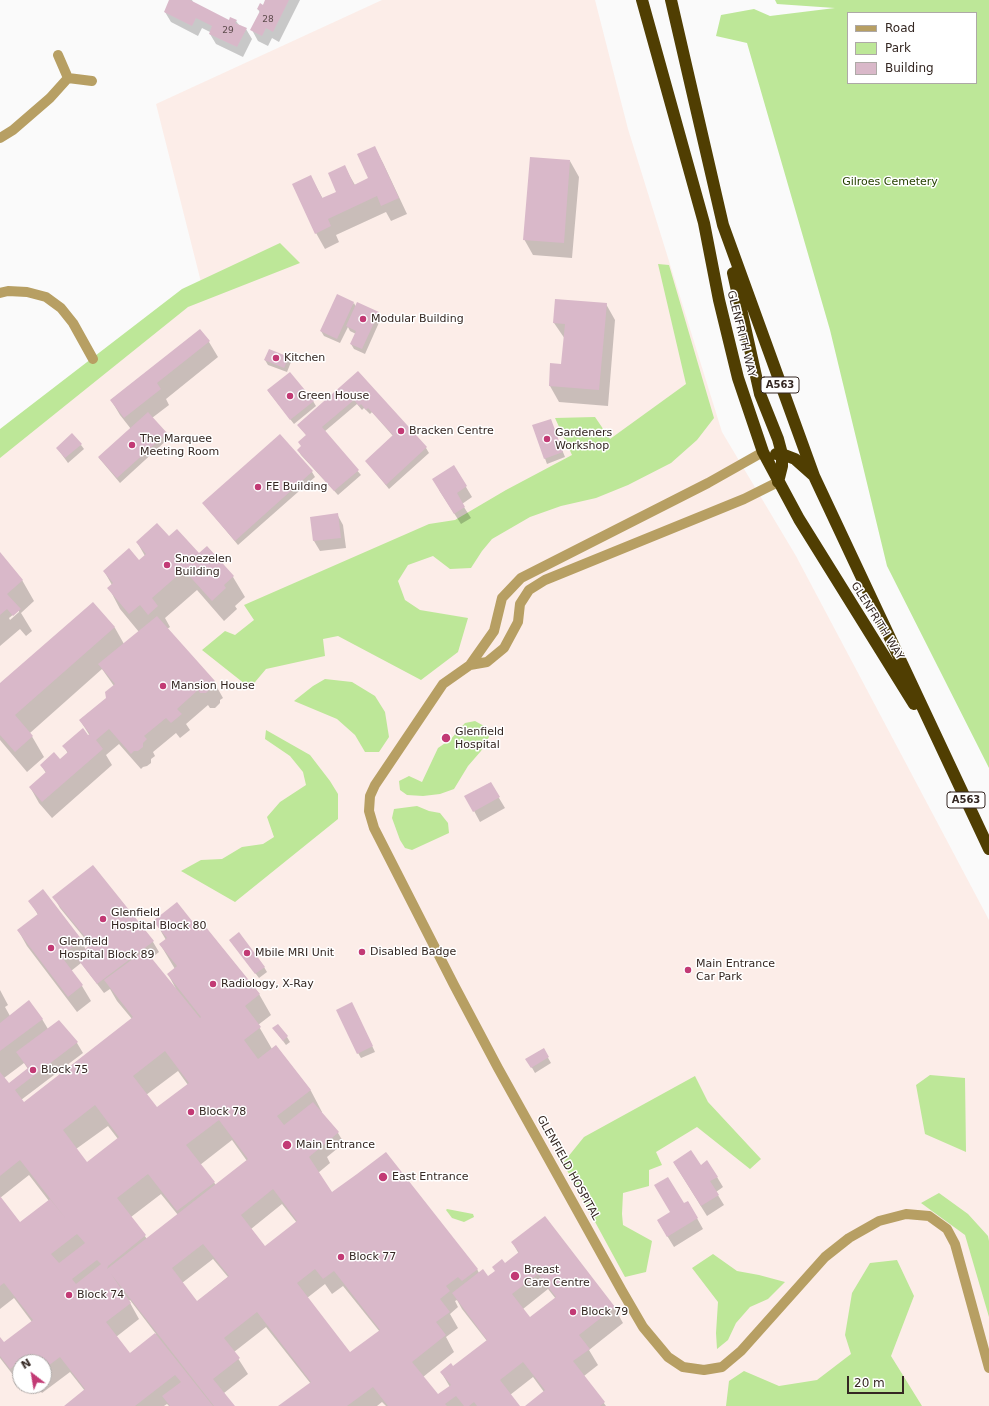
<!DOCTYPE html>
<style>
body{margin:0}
#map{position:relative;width:989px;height:1406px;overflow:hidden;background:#fafafa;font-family:"DejaVu Sans",sans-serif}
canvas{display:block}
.legend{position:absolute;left:847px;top:12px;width:130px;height:72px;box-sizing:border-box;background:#fff;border:1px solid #aea9a7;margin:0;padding:5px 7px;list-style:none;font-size:12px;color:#342722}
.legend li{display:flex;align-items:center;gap:8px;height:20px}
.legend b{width:20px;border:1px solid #aea9a7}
.north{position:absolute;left:12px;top:1354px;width:40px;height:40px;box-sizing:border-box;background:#fff;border:1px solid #aea9a7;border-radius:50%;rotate:329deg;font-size:11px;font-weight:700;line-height:16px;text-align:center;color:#342722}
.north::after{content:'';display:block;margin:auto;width:14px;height:18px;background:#c23a75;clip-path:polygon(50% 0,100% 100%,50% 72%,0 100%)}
.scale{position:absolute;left:847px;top:1376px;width:57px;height:18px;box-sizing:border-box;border:2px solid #342722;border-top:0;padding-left:5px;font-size:12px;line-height:14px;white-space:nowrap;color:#342722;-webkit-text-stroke:3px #fff;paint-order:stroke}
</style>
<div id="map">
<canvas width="989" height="1406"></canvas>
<ul class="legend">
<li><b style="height:5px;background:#b79f63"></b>Road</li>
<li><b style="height:11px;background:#bde798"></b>Park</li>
<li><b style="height:11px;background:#d9b8c9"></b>Building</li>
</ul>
<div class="north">N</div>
<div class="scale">20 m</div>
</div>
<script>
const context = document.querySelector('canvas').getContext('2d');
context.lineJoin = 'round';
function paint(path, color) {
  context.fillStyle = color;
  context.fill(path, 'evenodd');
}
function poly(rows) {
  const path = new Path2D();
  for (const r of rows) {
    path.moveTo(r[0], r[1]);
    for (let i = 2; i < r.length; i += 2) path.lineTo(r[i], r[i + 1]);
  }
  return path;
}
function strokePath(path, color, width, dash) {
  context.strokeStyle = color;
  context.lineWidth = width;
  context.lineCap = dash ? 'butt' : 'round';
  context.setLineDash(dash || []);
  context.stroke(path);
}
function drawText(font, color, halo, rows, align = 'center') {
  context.font = font + ' "DejaVu Sans",sans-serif';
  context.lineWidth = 3;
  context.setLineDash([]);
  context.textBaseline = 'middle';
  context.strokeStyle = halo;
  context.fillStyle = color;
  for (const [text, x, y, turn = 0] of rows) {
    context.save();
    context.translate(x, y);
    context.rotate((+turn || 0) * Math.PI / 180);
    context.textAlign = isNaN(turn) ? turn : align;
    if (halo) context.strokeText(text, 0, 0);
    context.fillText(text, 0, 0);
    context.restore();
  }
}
paint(poly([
 [382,0,595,0,628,129,722,432,796,556,989,920,989,1406,0,1406,0,446,203,290,156,104],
 [20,1362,44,1362,44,1386,20,1386]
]), '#fcede8');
paint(poly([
 [775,0,989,0,989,768,887,566,830,330,747,43,716,36,721,15,754,9,770,16,835,8,777,4],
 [848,13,976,13,976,83,848,83],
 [280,243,300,263,188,307,0,458,0,429,182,289],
 [658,264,669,265,714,418,697,440,671,463,628,485,596,498,561,506,530,517,492,539,482,551,471,568,450,569,433,556,408,565,398,581,405,600,420,610,468,618,458,652,421,680,338,636,323,639,325,656,266,669,250,688,202,650,225,631,235,635,254,620,244,605,429,524,455,520,506,490,572,455,555,418,595,417,610,439,686,384],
 [325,679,352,682,375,696,385,712,389,737,379,752,365,752,355,735,337,719,294,701,313,686],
 [475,721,484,726,489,737,481,751,468,766,454,789,440,794,423,796,407,795,400,790,399,781,409,776,422,782,438,748,451,739,465,723],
 [266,730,310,755,330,781,338,794,338,819,235,902,181,871,201,860,222,859,242,847,263,844,274,837,267,817,280,802,306,785,303,772,290,756,265,739],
 [417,806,429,811,440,813,448,823,449,833,412,850,405,848,400,840,392,818,394,809],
 [930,1075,965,1078,966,1152,925,1134,916,1085],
 [695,1076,708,1102,761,1159,750,1169,697,1127,656,1152,662,1165,649,1170,649,1186,623,1193,622,1214,623,1225,652,1241,646,1272,625,1277,563,1163,584,1137],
 [939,1193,968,1214,988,1236,989,1241,989,1317,965,1235,921,1203],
 [447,1209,473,1214,474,1217,464,1222,452,1218,446,1210],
 [713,1254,737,1271,759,1275,785,1282,768,1299,750,1307,736,1323,728,1340,717,1349,716,1333,718,1302,692,1268],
 [897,1260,914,1296,891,1356,922,1406,726,1406,729,1381,744,1371,779,1386,817,1380,851,1354,845,1335,852,1293,870,1263]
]), '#bde798');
paint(poly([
 [171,0,192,0,194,4,229,21,236,21,239,25,246,29,252,39,243,57,216,44,210,34,210,32,202,28,198,36,171,22,165,12],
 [266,0,300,0,279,42,272,38,268,46,258,41,252,30,260,13,258,9,263,6],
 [374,147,383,163,407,214,391,221,386,212,336,235,339,242,325,249,316,233,311,177,323,199,338,192,344,166,355,185,369,179],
 [570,161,579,177,572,258,533,255,524,239],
 [354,303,356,307,378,313,381,318,365,354,354,349,351,344,356,334,350,331,348,327,340,343,324,336,321,331],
 [606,304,615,320,608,406,559,402,550,386,562,365,565,339,554,323],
 [200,330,209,342,218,357,166,399,169,405,152,418,169,438,120,483,99,458,131,429,120,415,111,400],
 [288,357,291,362,287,372,268,365,265,360],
 [358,372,426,448,429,453,389,489,366,461,393,436,372,412,370,414,364,408,362,410,357,404,324,432,361,475,338,495,301,455,298,450,302,446,307,436,298,425],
 [268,391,313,401,316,406,294,424],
 [550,420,565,457,547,464,533,426],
 [280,436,312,472,315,477,238,545,203,503],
 [81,445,84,449,68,463,57,448],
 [454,467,472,497,462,504,471,518,461,524,439,490],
 [337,514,343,525,346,548,320,551,314,541,311,518],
 [169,537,233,577,245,597,235,606,237,609,224,621,197,590,165,618,170,627,167,629,214,682,223,698,220,700,220,703,215,708,210,708,208,705,186,724,190,730,180,738,176,733,153,752,155,756,151,759,151,763,147,766,143,767,141,769,119,744,106,755,112,765,52,818,39,803,30,787,46,773,41,765,60,760,68,754,64,746,90,736,80,720,107,698,114,686,102,669,30,733,44,757,27,772,0,740,0,685,93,604,115,628,124,644,139,632,120,609,109,588,112,585,104,571,139,562,145,556,137,542],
 [0,554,22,580,34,601,21,613,32,631,26,636,20,629,0,646],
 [19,610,19,612,10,620,9,618],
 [490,783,505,808,480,822,466,796],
 [54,897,153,942,159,952,150,959,176,989,168,974,175,969,160,944,166,940,155,921,200,933,205,927,259,994,271,1015,258,1025,272,1049,276,1046,311,1091,322,1112,321,1113,338,1133,344,1143,327,1157,330,1163,318,1173,332,1193,477,1269,479,1273,488,1277,519,1254,512,1242,614,1307,623,1323,589,1350,598,1365,584,1376,606,1406,526,1406,544,1392,533,1377,510,1395,519,1406,386,1406,382,1402,377,1406,280,1406,311,1384,266,1327,234,1352,248,1374,224,1393,233,1406,169,1406,167,1404,164,1406,65,1406,85,1391,70,1372,42,1393,36,1386,44,1386,44,1362,20,1362,20,1384,0,1358,0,1338,4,1344,32,1322,14,1298,0,1309,0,990,8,1005,5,1007,10,1016,42,1019,48,1029,59,1021,77,1043,83,1053,21,1100,24,1104,132,1019,117,1001,110,989,104,993,81,963,71,971,82,986,91,1001,77,1012,27,946,18,930,38,915,30,901,81,940,86,950,91,946,60,908],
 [24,1063,28,1069,9,1084,4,1078],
 [178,1071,188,1085,157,1109,146,1095],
 [108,1126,118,1139,87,1163,76,1149],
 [232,1140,247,1161,216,1185,200,1165],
 [29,1175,49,1201,20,1223,0,1198],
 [161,1194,178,1215,147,1239,131,1217],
 [282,1204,297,1223,265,1247,251,1229],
 [213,1259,228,1277,197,1302,182,1283],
 [325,1284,332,1294,343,1286,380,1332,350,1353,307,1298],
 [548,1289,556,1299,530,1319,523,1309],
 [130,1300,156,1334,129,1354,116,1337,139,1319,129,1301],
 [457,1300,462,1309,487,1341,453,1367,441,1372,450,1387,438,1396,423,1377,454,1352,446,1337,458,1328,450,1314,458,1307,455,1301],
 [234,945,264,967,267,972,259,978],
 [354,1008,375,1052,361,1058,358,1053],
 [274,1029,287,1037,290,1042,286,1045],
 [543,1049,551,1063,535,1073,527,1059],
 [674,1163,700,1166,717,1177,723,1187,716,1192,724,1205,707,1216],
 [688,1202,703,1229,674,1247,658,1221]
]), '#0003');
paint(poly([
 [169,0,190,0,229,20,230,17,237,20,235,23,247,28,237,47,209,34,212,26,196,18,192,26,164,12],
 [265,0,289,0,273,32,266,28,262,36,250,30,260,11,257,9,260,3,263,5],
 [375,146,399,198,381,206,377,196,328,219,331,226,315,234,292,184,311,175,322,198,336,192,328,173,345,165,354,185,368,178,357,154],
 [530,157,570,160,564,243,523,240],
 [337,294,354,302,337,339,320,331],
 [555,299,607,303,599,390,549,386,550,363,561,364,565,324,553,323],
 [357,302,379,312,362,349,350,344,356,331,346,326],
 [200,329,210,341,157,383,161,389,124,418,110,400],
 [269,349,289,357,284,368,264,360],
 [358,371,427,447,386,485,365,461,393,435,368,408,366,410,361,404,359,406,354,400,322,427,359,470,334,491,297,450,301,446,298,442,306,435,297,425],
 [290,372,314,401,290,420,267,390],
 [148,412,167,433,117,478,98,457],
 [551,419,563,452,544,459,532,425],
 [72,433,82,444,65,458,56,448],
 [280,434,313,471,235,541,202,503],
 [454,465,467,486,457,493,465,507,454,514,432,479],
 [338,513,341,538,313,541,310,517],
 [157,523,169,536,177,529,199,553,207,546,234,576,224,585,226,588,212,601,184,570,152,598,158,606,148,615,140,605,129,614,107,588,113,583,103,571,129,548,139,560,146,554,136,542],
 [0,552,23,580,7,594,21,609,13,616,7,609,0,615],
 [93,602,115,627,15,715,33,736,15,752,0,735,0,683],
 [157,616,215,681,212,684,212,687,206,693,200,693,198,690,177,709,182,714,171,723,166,718,144,736,147,739,143,743,143,747,138,751,134,751,131,754,109,729,96,740,103,749,42,802,29,787,46,772,40,765,54,752,60,759,68,752,62,746,83,728,88,735,90,734,79,720,106,698,105,692,115,684,98,664],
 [491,782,500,797,473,812,464,796],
 [93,865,154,941,97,984,76,957,91,944,52,897],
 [43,889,82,940,61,956,83,985,68,997,17,930,38,914,28,901],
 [177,902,200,931,205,926,260,994,245,1006,261,1027,244,1040,258,1059,276,1045,311,1090,277,1116,284,1125,313,1102,339,1132,309,1157,332,1192,357,1174,386,1152,478,1269,462,1281,458,1277,446,1286,450,1291,440,1299,450,1312,436,1322,446,1335,412,1362,438,1394,451,1385,440,1372,451,1363,453,1366,487,1340,452,1293,483,1269,488,1276,495,1271,492,1267,502,1259,505,1263,519,1252,511,1242,545,1216,615,1307,579,1335,590,1349,573,1361,605,1402,600,1406,525,1406,545,1390,523,1362,500,1380,520,1406,477,1406,474,1402,469,1406,464,1406,456,1396,445,1404,447,1406,388,1406,373,1387,347,1406,278,1406,311,1382,257,1312,224,1338,240,1358,213,1379,235,1406,214,1406,111,1274,131,1303,106,1322,130,1353,155,1333,213,1406,170,1406,162,1396,181,1382,175,1375,135,1406,64,1406,85,1389,60,1357,44,1369,44,1362,19,1362,10,1369,0,1356,0,1337,4,1342,33,1320,4,1283,0,1286,0,1196,20,1222,50,1199,66,1219,20,1160,0,1176,0,1072,9,1083,28,1068,16,1052,59,1020,78,1042,15,1090,24,1102,133,1017,104,980,145,950,200,1018,201,1017,167,974,177,966,159,944,167,938,153,921],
 [165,1051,189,1083,157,1107,133,1076],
 [95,1105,119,1137,87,1162,63,1130],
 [219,1120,248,1159,107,1269,108,1266,146,1235,117,1198,148,1174,177,1211,215,1182,186,1145],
 [273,1189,297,1221,265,1246,241,1215],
 [77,1234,85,1243,59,1263,51,1254],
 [203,1244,229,1276,197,1301,172,1268],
 [97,1260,101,1264,76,1284,72,1279],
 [315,1269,323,1279,334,1271,380,1330,350,1352,297,1283],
 [538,1274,556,1297,530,1317,512,1294],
 [239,932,265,967,255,974,229,940],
 [29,1000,43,1019,0,1051,0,1023],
 [352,1002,373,1046,357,1054,336,1010],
 [278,1024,288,1036,283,1041,272,1028],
 [544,1048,549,1057,531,1068,525,1059],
 [691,1150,701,1165,707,1160,718,1177,710,1181,719,1195,701,1206,673,1162],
 [668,1177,684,1203,688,1201,698,1218,667,1237,657,1220,670,1212,654,1185]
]), '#d9b8c9');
strokePath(poly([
 [58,55,68,78,92,81],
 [0,138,13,130,50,98,68,78],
 [0,293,8,291,27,292,46,297,61,308,73,323,93,359],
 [763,452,708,483,521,578,502,598,494,631,470,665,443,684,375,785,370,796,369,811,374,828,454,985,498,1068,622,1291,643,1327,668,1357,683,1367,704,1370,722,1367,741,1351,825,1257,849,1238,879,1221,906,1214,929,1216,947,1229,955,1244,989,1368],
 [470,665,487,662,504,648,518,622,520,604,529,590,545,580,744,499,778,482]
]), '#b79f63', 10);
strokePath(poly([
 [642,0,704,223,719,300,738,378,763,452,799,519,914,704],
 [671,0,723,225,814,476,989,849],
 [733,273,760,394,778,439,782,454,782,466,778,482],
 [776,454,782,454,795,459,813,475]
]), '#503e02', 12);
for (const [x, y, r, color] of [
 [363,319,4,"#c23a75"],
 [276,358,4,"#c23a75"],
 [290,396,4,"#c23a75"],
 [401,431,4,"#c23a75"],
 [547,439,4,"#c23a75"],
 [132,445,4,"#c23a75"],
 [258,487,4,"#c23a75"],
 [167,565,4,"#c23a75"],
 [163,686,4,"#c23a75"],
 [446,738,5,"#c23a75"],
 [103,919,4,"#c23a75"],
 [51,948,4,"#c23a75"],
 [362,952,4,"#c23a75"],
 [247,953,4,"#c23a75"],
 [688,970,4,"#c23a75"],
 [213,984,4,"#c23a75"],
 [33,1070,4,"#c23a75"],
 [191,1112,4,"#c23a75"],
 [287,1145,5,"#c23a75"],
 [383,1177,5,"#c23a75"],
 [341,1257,4,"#c23a75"],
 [515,1276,5,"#c23a75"],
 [69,1295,4,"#c23a75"],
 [573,1312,4,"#c23a75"]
]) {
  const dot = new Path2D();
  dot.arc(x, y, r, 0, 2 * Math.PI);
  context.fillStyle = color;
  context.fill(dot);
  strokePath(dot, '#fff', 1.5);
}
drawText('9px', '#5d4b4c', null, [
 ["28",268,20],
 ["29",228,31]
]);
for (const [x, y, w] of [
 [780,385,38],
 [966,800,38]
]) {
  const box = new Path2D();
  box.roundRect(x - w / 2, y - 8, w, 16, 3);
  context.fillStyle = '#fff';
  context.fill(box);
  strokePath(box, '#342722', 1);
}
drawText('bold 10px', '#342722', null, [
 ["A563",780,385],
 ["A563",966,800]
]);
drawText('11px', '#264100', '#fff', [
 ["Gilroes Cemetery",890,182]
]);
drawText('11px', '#342722', '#fff', [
 ["Modular Building",371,319],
 ["Kitchen",284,358],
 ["Green House",298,396],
 ["Bracken Centre",409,431],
 ["Gardeners",555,433],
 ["Workshop",555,446],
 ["The Marquee",140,439],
 ["Meeting Room",140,452],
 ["FE Building",266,487],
 ["Snoezelen",175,559],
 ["Building",175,572],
 ["Mansion House",171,686],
 ["Glenfield",455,732],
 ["Hospital",455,745],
 ["Glenfield",111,913],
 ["Hospital Block 80",111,926],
 ["Glenfield",59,942],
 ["Hospital Block 89",59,955],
 ["Disabled Badge",370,952],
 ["Mbile MRI Unit",255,953],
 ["Main Entrance",696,964],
 ["Car Park",696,977],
 ["Radiology, X-Ray",221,984],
 ["Block 75",41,1070],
 ["Block 78",199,1112],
 ["Main Entrance",296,1145],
 ["East Entrance",392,1177],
 ["Block 77",349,1257],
 ["Breast",524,1270],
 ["Care Centre",524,1283],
 ["Block 74",77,1295],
 ["Block 79",581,1312]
], 'left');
drawText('11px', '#342722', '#fff', [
 ["GLENFRITH WAY",741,334,76],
 ["GLENFRITH WAY",877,621,58],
 ["GLENFIELD HOSPITAL",568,1168,61]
]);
</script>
